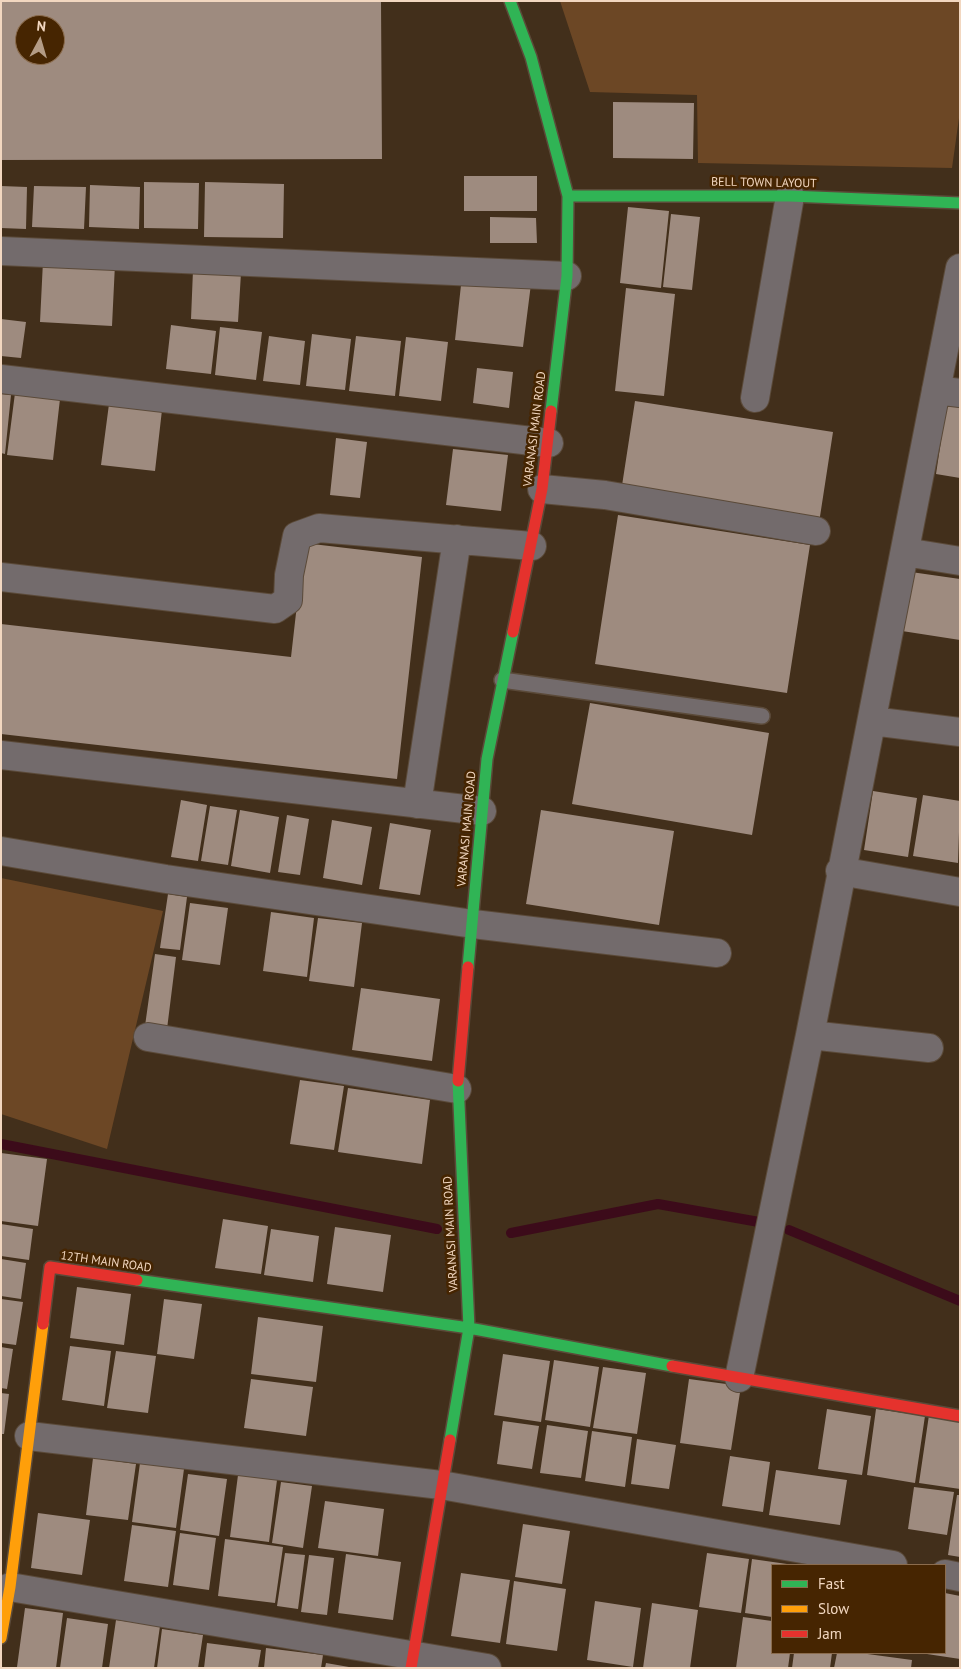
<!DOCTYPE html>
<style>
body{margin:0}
#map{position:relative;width:961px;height:1669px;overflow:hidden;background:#422f1b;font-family:"PT Sans",sans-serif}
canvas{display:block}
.frame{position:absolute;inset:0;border:2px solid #f2d7c0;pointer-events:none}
.legend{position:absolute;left:771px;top:1564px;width:175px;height:90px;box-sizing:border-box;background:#462501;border:1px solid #8b6c4d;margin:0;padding:6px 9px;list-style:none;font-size:15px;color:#f2d7c0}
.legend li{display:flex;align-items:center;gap:10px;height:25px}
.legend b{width:25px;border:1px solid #8b6c4d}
.north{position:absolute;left:15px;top:15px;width:50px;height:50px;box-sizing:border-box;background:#462501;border:1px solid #8b6c4d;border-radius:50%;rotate:6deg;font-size:14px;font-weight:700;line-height:20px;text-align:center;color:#f2d7c0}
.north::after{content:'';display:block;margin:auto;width:18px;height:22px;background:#b49c86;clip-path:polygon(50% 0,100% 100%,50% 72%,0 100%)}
</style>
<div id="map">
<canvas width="961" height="1669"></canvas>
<div class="frame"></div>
<ul class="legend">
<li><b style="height:6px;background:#30b455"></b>Fast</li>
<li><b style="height:6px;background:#ff9f0a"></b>Slow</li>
<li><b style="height:6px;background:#e5322d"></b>Jam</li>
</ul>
<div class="north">N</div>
</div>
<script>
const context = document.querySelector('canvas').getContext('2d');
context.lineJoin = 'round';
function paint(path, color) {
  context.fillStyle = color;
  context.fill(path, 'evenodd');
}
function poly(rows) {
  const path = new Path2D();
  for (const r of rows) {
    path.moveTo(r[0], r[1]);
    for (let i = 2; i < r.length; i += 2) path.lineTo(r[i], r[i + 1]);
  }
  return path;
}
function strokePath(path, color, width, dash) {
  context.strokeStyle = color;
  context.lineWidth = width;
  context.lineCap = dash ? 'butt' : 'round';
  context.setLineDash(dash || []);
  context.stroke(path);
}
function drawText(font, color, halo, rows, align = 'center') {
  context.font = font + ' "PT Sans",sans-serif';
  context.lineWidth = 5;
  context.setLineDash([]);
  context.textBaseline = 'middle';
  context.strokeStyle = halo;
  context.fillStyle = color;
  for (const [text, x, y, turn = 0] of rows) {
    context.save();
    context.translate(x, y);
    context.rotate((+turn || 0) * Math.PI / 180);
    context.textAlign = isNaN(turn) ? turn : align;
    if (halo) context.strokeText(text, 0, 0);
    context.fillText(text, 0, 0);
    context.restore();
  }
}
paint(poly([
 [560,1,960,1,960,111,952,168,698,163,697,95,590,92],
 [1,878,163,911,107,1149,1,1114]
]), '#6c4725');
strokePath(poly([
 [1,1144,437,1229],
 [789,1230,960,1301],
 [511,1233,658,1204,759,1222]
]), '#3c0b1a', 10);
paint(poly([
 [1,1,381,1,382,159,1,160],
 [25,25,55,25,55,55,25,55],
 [613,102,694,103,693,159,613,158],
 [464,176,537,176,537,211,464,211],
 [144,182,199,183,198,229,144,228],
 [205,182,284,184,283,238,204,237],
 [90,185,140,187,139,229,89,227],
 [1,186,27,187,26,229,1,228],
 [34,186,86,187,84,229,32,227],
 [628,207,669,211,661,288,620,283],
 [671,214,700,217,692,290,663,287],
 [490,217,536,218,537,243,490,243],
 [43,261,115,264,112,326,40,322],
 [193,270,241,273,238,322,191,319],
 [462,276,531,284,523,347,455,340],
 [626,288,675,294,664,396,615,391],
 [1,319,26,322,21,358,1,356],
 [171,325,216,331,211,374,166,369],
 [220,327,262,332,256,380,215,375],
 [312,334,351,339,345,390,306,386],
 [269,336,305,341,300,385,263,381],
 [356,336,401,341,395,396,349,391],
 [406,337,448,342,441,401,399,396],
 [477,368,513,372,509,408,473,403],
 [15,393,60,399,53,460,7,455],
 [1,394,11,395,5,454,1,453],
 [635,401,833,432,819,523,621,492],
 [947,401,960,403,960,478,936,474],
 [109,404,162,410,155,471,101,465],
 [336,438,367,442,360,498,330,495],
 [453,449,508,455,501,511,446,505],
 [618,515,810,545,787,693,595,664],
 [304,543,422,557,397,779,1,734,1,624,291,657],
 [911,572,960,579,960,640,902,631],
 [590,703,769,733,752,835,572,804],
 [873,791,917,798,908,857,864,850],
 [923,795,960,801,958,863,913,856],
 [181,800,207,805,198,861,171,857],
 [210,806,237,810,228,865,201,861],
 [240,810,279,817,270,873,231,866],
 [541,810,674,831,659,925,526,904],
 [287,815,309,819,300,875,278,872],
 [332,820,372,827,362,885,323,878],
 [390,823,431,830,420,895,379,889],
 [168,894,187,897,180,950,160,948],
 [190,903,228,908,220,965,182,960],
 [271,912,314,918,307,977,263,971],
 [318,918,362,923,354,987,309,981],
 [155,954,176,957,167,1029,145,1026],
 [361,988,440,999,432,1061,352,1050],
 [300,1080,344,1086,334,1150,290,1144],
 [348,1088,430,1100,422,1164,338,1152],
 [1,1153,47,1159,38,1226,1,1221],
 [223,1219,268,1226,261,1274,215,1268],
 [1,1224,33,1229,29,1260,1,1256],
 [335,1227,391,1235,383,1292,327,1284],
 [271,1229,319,1236,313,1282,264,1275],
 [1,1259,26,1263,21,1299,1,1296],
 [77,1287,131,1294,124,1345,70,1338],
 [1,1299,23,1302,16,1345,1,1343],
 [164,1299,202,1304,194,1359,157,1354],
 [258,1317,323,1326,316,1382,251,1374],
 [70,1346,111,1351,104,1406,62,1400],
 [1,1347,13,1349,7,1389,1,1388],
 [116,1351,156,1356,148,1413,107,1408],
 [503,1354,550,1361,541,1422,494,1415],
 [554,1360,599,1367,590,1427,545,1420],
 [603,1367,646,1373,637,1434,593,1428],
 [251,1379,313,1387,306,1436,244,1428],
 [689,1379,741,1386,731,1450,680,1443],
 [1,1393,9,1394,4,1434,1,1434],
 [827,1409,871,1416,862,1475,818,1469],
 [876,1409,925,1416,915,1483,867,1475],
 [929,1415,960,1420,960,1489,919,1483],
 [503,1421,539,1426,532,1469,497,1464],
 [547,1425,588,1431,581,1478,540,1473],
 [592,1431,632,1437,625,1487,585,1481],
 [637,1439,676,1445,669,1489,631,1484],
 [730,1456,770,1462,763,1512,722,1506],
 [93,1458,136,1464,128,1520,86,1515],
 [140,1463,184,1469,176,1528,132,1522],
 [776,1470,847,1480,840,1525,769,1515],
 [188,1474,227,1479,219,1536,180,1530],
 [238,1475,277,1480,269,1542,230,1537],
 [281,1482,312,1486,303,1548,272,1543],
 [914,1487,954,1492,947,1535,908,1529],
 [957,1495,960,1495,960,1557,948,1555],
 [325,1501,384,1509,378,1556,318,1548],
 [38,1513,90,1520,82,1575,31,1568],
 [523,1524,570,1531,562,1584,515,1577],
 [132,1525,176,1531,168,1587,124,1581],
 [180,1533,216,1538,209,1590,173,1585],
 [225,1539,283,1547,275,1603,218,1596],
 [285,1553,305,1555,298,1609,277,1606],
 [707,1553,749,1559,741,1613,699,1607],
 [346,1554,401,1562,393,1620,338,1613],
 [309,1555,334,1558,327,1615,301,1612],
 [752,1559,787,1564,772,1565,772,1617,745,1613],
 [461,1573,510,1580,500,1643,451,1636],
 [514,1581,566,1589,557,1651,506,1644],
 [945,1593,960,1596,960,1659,927,1654,945,1653],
 [595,1601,641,1608,633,1667,587,1660],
 [652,1603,698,1610,690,1668,643,1668],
 [25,1608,63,1613,56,1668,17,1667],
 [743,1617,772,1621,772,1653,790,1653,788,1668,736,1668],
 [67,1618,108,1624,102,1668,60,1668],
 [116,1620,160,1626,154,1668,109,1668],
 [162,1629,203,1635,198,1668,157,1668],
 [207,1643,261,1650,258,1668,204,1668],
 [266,1648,323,1655,321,1668,264,1668],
 [794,1653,832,1653,830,1668,792,1668],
 [837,1653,860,1653,912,1660,911,1668,834,1668],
 [326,1663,349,1667,349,1668,325,1668]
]), '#9e8b7f');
const lane = poly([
 [502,680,762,716]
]);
const street = poly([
 [1,251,567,276],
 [1,379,549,443],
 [936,390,960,393],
 [755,398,790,196],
 [542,489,605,495,816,531],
 [905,552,960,561],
 [1,577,275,609,288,600,289,575,297,536,319,528,532,546],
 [872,721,960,732],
 [1,755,482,811],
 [417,804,457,539],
 [1,851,166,879,473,924,717,953],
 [840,871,960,892],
 [810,1035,929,1048],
 [148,1037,457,1089],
 [739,1378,810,1035,960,268],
 [29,1436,441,1485,893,1565],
 [945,1574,960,1577],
 [10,1587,487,1668]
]);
const fast = poly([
 [510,1,531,57,568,196,567,276,551,411],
 [568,196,790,196,960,203],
 [468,967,487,759,513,632],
 [137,1280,469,1328,672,1366],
 [450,1440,469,1328,458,1081]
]);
const slow = poly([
 [1,1638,10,1587,43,1324]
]);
const jam = poly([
 [513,632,542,489,551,411],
 [458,1081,468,967],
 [43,1324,50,1267,137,1280],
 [672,1366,960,1416],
 [411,1668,450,1440]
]);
strokePath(lane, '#5b4a39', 18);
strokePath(street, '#5b4a39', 30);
strokePath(fast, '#5b4a39', 14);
strokePath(slow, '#5b4a39', 14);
strokePath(jam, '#5b4a39', 14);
strokePath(lane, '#736b6c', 15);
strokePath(street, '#736b6c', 28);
strokePath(fast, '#30b455', 11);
strokePath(slow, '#ff9f0a', 11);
strokePath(jam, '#e5322d', 11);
drawText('12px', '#f2d7c0', '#462501', [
 ["BELL TOWN LAYOUT",764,183,1],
 ["VARANASI MAIN ROAD",535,429,-83],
 ["VARANASI MAIN ROAD",467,829,-85],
 ["VARANASI MAIN ROAD",451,1234,-93],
 ["12TH MAIN ROAD",106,1262,8]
]);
</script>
